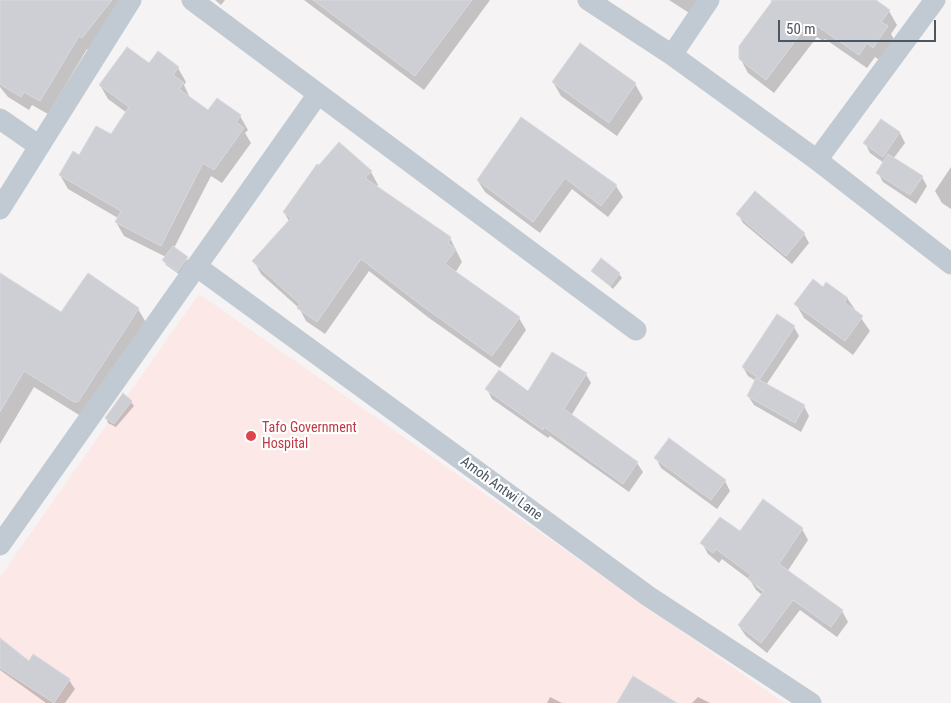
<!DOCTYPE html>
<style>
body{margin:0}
#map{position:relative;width:951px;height:703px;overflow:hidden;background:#f5f3f3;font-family:"Roboto Condensed",sans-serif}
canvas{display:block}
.scale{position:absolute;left:778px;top:20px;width:158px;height:22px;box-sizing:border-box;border:2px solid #4a5661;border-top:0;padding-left:6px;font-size:15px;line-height:18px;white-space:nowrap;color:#4a5661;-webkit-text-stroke:4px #fff;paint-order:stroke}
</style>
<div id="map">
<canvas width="951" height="703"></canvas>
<div class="scale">50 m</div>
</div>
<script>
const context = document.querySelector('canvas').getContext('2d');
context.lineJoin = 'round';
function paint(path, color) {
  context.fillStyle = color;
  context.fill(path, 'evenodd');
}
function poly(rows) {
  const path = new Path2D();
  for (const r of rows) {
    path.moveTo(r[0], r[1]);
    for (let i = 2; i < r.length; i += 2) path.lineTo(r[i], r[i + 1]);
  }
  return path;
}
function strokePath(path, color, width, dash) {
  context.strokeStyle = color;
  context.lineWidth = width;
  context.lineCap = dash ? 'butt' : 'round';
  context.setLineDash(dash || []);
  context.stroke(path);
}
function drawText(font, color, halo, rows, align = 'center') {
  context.font = font + ' "Roboto Condensed",sans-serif';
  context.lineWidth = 4.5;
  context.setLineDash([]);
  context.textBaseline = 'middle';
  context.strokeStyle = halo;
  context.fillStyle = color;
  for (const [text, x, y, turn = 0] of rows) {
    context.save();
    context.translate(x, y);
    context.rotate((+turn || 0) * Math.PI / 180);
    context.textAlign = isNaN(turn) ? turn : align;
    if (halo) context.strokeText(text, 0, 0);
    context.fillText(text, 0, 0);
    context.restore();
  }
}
paint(poly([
 [199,294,784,703,0,703,0,577]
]), '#fce8e6');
paint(poly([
 [0,0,126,0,90,51,87,49,48,114,32,105,29,110,8,97,0,87],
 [215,0,225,0,221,5],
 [304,0,490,0,424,90],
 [669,0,705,0,694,16],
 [771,0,874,0,889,11,897,25,891,34,895,41,881,61,875,57,867,68,825,39,823,41,817,37,774,93,748,73,740,58,773,3],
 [149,65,178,68,186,82,184,85,190,98,209,111,240,116,248,130,245,133,251,143,222,183,211,176,174,248,189,262,180,275,166,265,164,260,166,257,124,236,116,222,118,218,68,189,60,175,80,157,111,136,127,113,108,99,100,85],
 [553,82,635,84,643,98,617,136,561,96],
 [521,118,616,186,623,197,608,217,572,189,540,233,485,192,478,181],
 [881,120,900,133,905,143,893,159,922,177,927,186,916,204,883,182,878,173,884,163,870,153,865,143],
 [951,167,951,209,942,203,935,191],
 [371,172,378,185,376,187,450,238,462,262,455,273,519,318,526,330,500,368,429,318,369,271,325,334,306,321,299,308,261,274,254,261,289,221,284,212],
 [738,214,804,234,809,243,792,264,743,223],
 [593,271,619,274,622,278,613,289],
 [0,275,61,313,138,309,148,326,84,418,34,387,0,444],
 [847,298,870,331,853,355,804,318,796,304],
 [794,327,799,336,766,385,804,406,809,416,801,432,754,405,748,396,756,381,748,376,743,367],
 [586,374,591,383,571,416,637,463,643,472,629,492,550,436,548,438,492,399,487,389,528,393],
 [131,402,134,406,116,427,108,423,106,418],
 [656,458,725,481,730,491,717,509,661,468],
 [802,529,808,540,787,572,842,611,848,622,837,637,800,610,767,653,746,636,739,626,762,595,756,590,750,580,722,559,719,563,708,554,702,543,740,533],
 [756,583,770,593,768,595,756,586],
 [0,640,30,663,69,680,75,689,65,703,46,703,0,670],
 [550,697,562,703,547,703],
 [698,697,710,703,692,703]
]), '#0003');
const building = poly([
 [0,0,112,0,82,38,79,36,40,101,24,92,21,97,0,84,0,0],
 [313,0,472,0,415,76,313,0],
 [773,0,876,0,890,10,881,22,888,26,873,48,867,43,859,55,817,26,815,28,808,24,766,80,739,59,739,46,773,0],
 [580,43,636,83,609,123,552,82,580,43],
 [127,47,149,63,158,51,179,67,173,75,184,83,179,89,208,110,217,98,241,115,236,122,244,128,214,170,203,163,161,246,115,222,121,211,59,175,73,151,79,155,96,126,111,134,129,107,99,85,127,47],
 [521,117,617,185,601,206,565,178,533,222,477,180,521,117],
 [881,119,900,132,883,157,863,143,881,119],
 [339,142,372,171,365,178,451,237,448,243,456,249,445,264,520,317,492,356,421,305,361,259,317,322,297,308,300,304,252,261,291,218,283,212,317,164,319,165,339,142],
 [888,154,923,176,910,195,876,173,888,154],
 [755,191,805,233,786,256,736,214,755,191],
 [173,246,188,257,177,272,162,260,173,246],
 [601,258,620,273,610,286,591,271,601,258],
 [0,273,61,312,88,273,139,308,78,402,74,402,24,371,0,412,0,273],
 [813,279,823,287,826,282,848,298,844,302,863,316,845,341,794,304,813,279],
 [777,314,795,326,760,379,742,367,777,314],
 [552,352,587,373,564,409,638,462,623,484,544,427,543,430,485,389,499,370,528,391,552,352],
 [756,378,805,405,795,423,747,396,756,378],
 [123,393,132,401,114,424,105,418,123,393],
 [669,438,726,480,711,500,654,458,669,438],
 [763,499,803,528,779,564,843,610,831,627,793,600,761,643,738,625,764,591,748,579,751,575,716,549,713,553,700,543,720,517,740,531,763,499],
 [0,638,29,661,33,654,70,679,54,703,0,668,0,638],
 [633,676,677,703,617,703,633,676]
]);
paint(building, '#cdcfd5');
strokePath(building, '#d7d9de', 1);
strokePath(poly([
 [192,0,636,330],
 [588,0,672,55,817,160,951,264],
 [672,55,709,0],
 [0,119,39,146],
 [817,160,935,0],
 [0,209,131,0],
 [196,266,648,596,811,703],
 [0,545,318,94]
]), '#c1cad2', 21);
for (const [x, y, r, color] of [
 [251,436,6,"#e0444e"]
]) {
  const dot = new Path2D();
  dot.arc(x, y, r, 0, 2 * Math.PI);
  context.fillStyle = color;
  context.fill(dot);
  strokePath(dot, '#fff', 2);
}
drawText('14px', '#be3a42', '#fff', [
 ["Tafo Government",262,428],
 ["Hospital",262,444]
], 'left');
drawText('14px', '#4a5661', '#fff', [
 ["Amoh Antwi Lane",501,489,36]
]);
</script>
